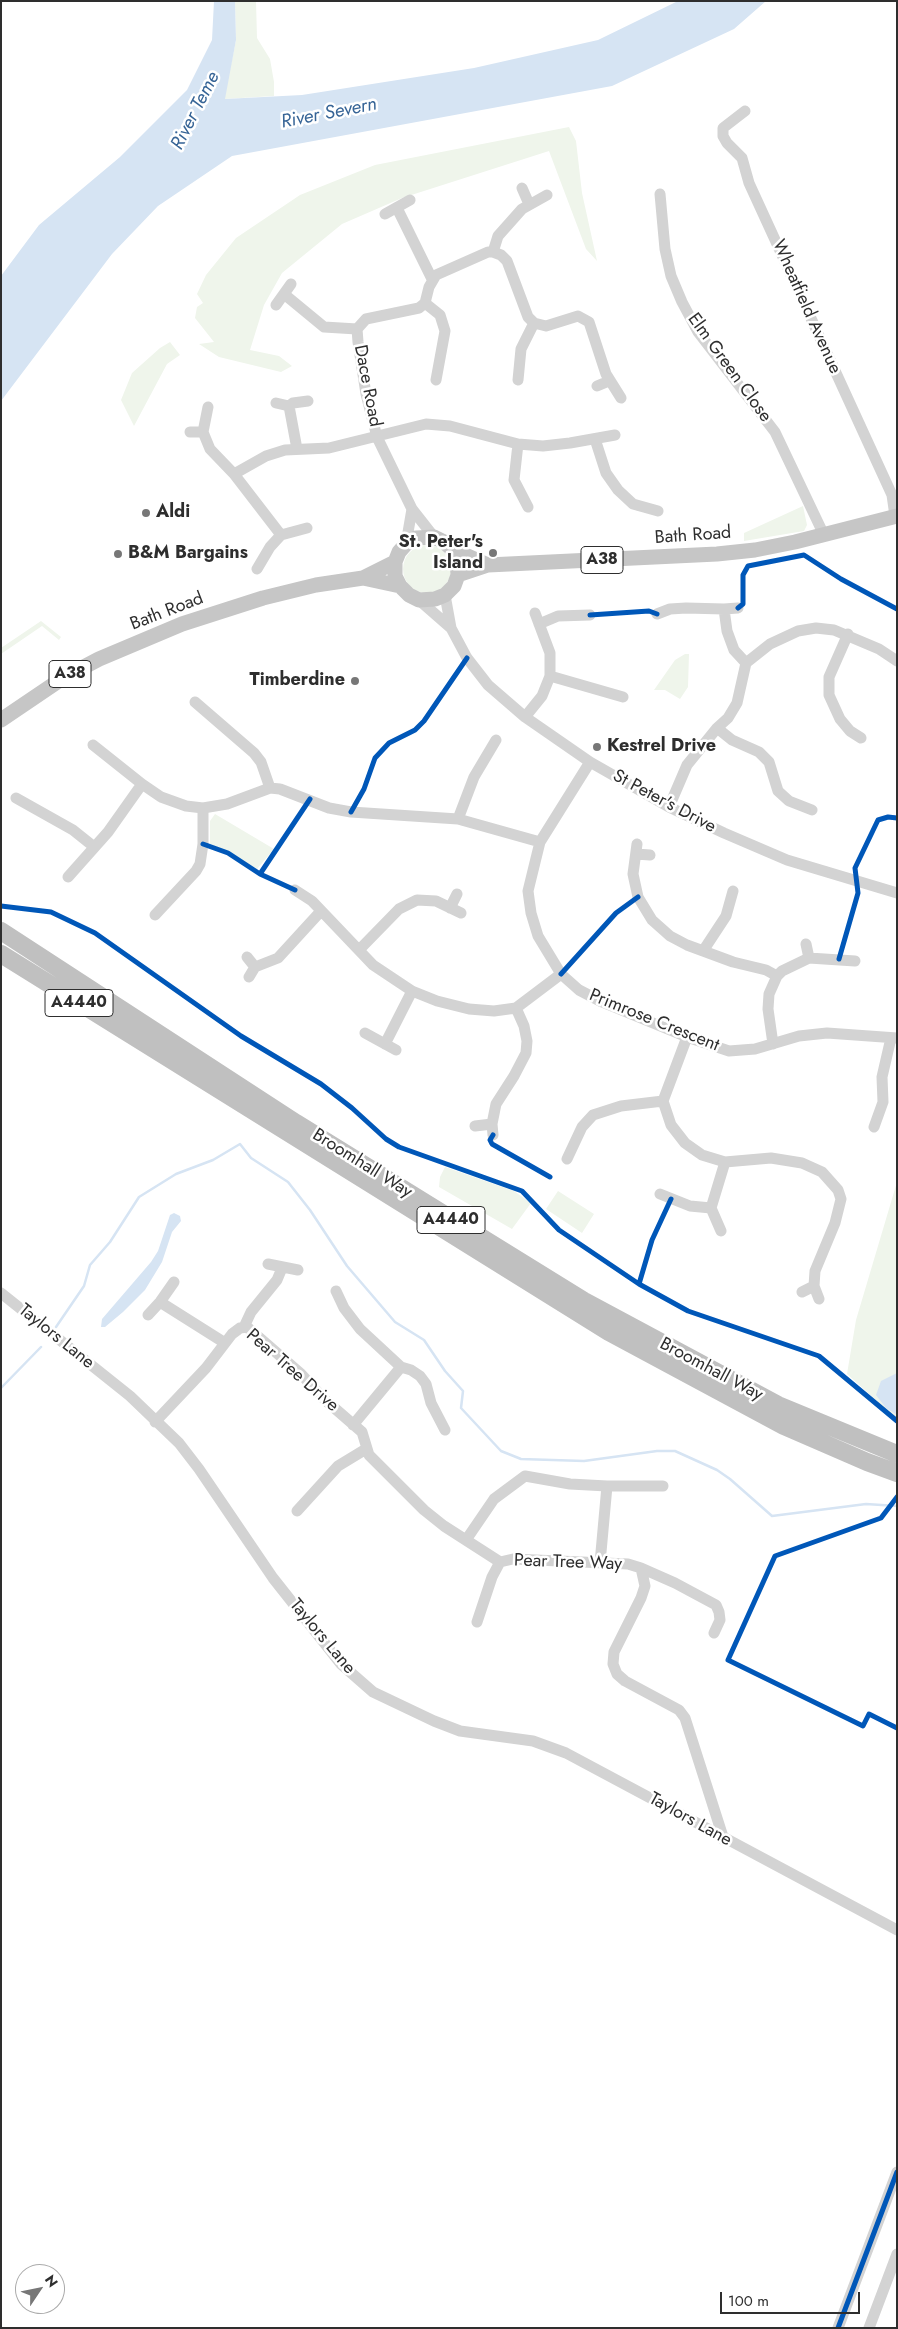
<!DOCTYPE html>
<style>
body{margin:0}
#map{position:relative;width:898px;height:2329px;overflow:hidden;background:#fff;font-family:Jost,sans-serif}
canvas{display:block}
.frame{position:absolute;inset:0;border:2px solid #2e2e2e;pointer-events:none}
.north{position:absolute;left:15px;top:2264px;width:50px;height:50px;box-sizing:border-box;background:#fff;border:1px solid #ababab;border-radius:50%;rotate:56deg;font-size:14px;font-weight:700;line-height:20px;text-align:center;color:#2e2e2e}
.north::after{content:'';display:block;margin:auto;width:18px;height:22px;background:#777;clip-path:polygon(50% 0,100% 100%,50% 72%,0 100%)}
.scale{position:absolute;left:720px;top:2292px;width:140px;height:22px;box-sizing:border-box;border:2px solid #2e2e2e;border-top:0;padding-left:6px;font-size:15px;line-height:18px;white-space:nowrap;color:#2e2e2e;-webkit-text-stroke:4px #fff;paint-order:stroke}
</style>
<div id="map">
<canvas width="898" height="2329"></canvas>
<div class="frame"></div>
<div class="north">N</div>
<div class="scale">100 m</div>
</div>
<script>
const context = document.querySelector('canvas').getContext('2d');
context.lineJoin = 'round';
function paint(path, color) {
  context.fillStyle = color;
  context.fill(path, 'evenodd');
}
function poly(rows) {
  const path = new Path2D();
  for (const r of rows) {
    if (r.length === 3) {
      path.moveTo(r[0] + r[2], r[1]);
      path.arc(r[0], r[1], r[2], 0, 2 * Math.PI);
      continue;
    }
    path.moveTo(r[0], r[1]);
    for (let i = 2; i < r.length; i += 2) path.lineTo(r[i], r[i + 1]);
  }
  return path;
}
function strokePath(path, color, width, dash) {
  context.strokeStyle = color;
  context.lineWidth = width;
  context.lineCap = dash ? 'butt' : 'round';
  context.setLineDash(dash || []);
  context.stroke(path);
}
function drawText(font, color, halo, rows, align = 'center') {
  context.font = font + ' Jost,sans-serif';
  context.lineWidth = 5;
  context.setLineDash([]);
  context.textBaseline = 'middle';
  context.strokeStyle = halo;
  context.fillStyle = color;
  for (const [text, x, y, turn = 0] of rows) {
    context.save();
    context.translate(x, y);
    context.rotate((+turn || 0) * Math.PI / 180);
    context.textAlign = isNaN(turn) ? turn : align;
    if (halo) context.strokeText(text, 0, 0);
    context.fillText(text, 0, 0);
    context.restore();
  }
}
paint(poly([
 [235,1,256,1,257,38,270,59,274,82,274,96,224,99,236,40],
 [569,127,576,141,582,193,597,261,586,249,549,151,402,198,342,224,282,273,264,305,250,350,279,356,292,366,281,372,219,357,199,344,214,342,195,318,197,307,203,303,197,294,206,275,236,238,300,195,375,165],
 [170,342,180,355,167,364,134,426,121,400,132,373,160,348],
 [803,506,807,525,804,531,744,541,744,533],
 [427,569,24],
 [41,621,61,637,59,640,42,626,1,654,1,648],
 [685,654,689,654,688,687,680,699,665,690,654,690,675,660],
 [215,814,274,849,257,869,230,853,210,844,210,821],
 [445,1167,514,1191,531,1203,512,1229,439,1187,440,1177],
 [897,1182,897,1419,847,1374,856,1320],
 [558,1191,594,1214,582,1233,546,1209]
]), '#eff5eb');
paint(poly([
 [214,1,235,1,236,40,225,99,302,95,474,68,598,40,678,1,766,1,734,29,612,86,232,156,158,206,112,254,1,401,1,276,39,225,120,157,187,90,212,40],
 [174,1213,180,1216,181,1221,172,1232,162,1262,145,1290,123,1312,105,1327,101,1327,102,1319,151,1262,158,1251,170,1215],
 [897,1373,897,1415,886,1408,876,1395,881,1381]
]), '#d6e4f3');
strokePath(poly([
 [56,1327,84,1286,90,1265,110,1242,139,1197,176,1174,213,1160,240,1144,251,1158,288,1182,310,1210,347,1266,395,1322,424,1340,445,1371,463,1391,461,1408,501,1451,521,1459,584,1461,657,1451,675,1451,717,1470,730,1479,772,1516,866,1504,897,1506],
 [1,1388,41,1347]
]), '#d6e4f3', 2.5);
strokePath(poly([
 [745,111,723,128,723,136,727,143,742,158,749,183,892,495,895,516],
 [522,188,529,204],
 [660,194,665,249,671,276,682,302,698,332,775,432,824,535],
 [397,208,432,279],
 [385,214,410,200],
 [493,252,498,236,522,209,547,195],
 [284,294,324,327,357,329],
 [425,303,440,315,445,331,436,380],
 [276,305,291,284],
 [518,380,521,349,534,323],
 [597,386,609,381],
 [276,403,289,406],
 [208,407,203,432,210,449,234,474,281,535,307,528],
 [190,432,203,432],
 [595,439,606,473,618,490,633,504,658,511],
 [518,444,514,480,528,507],
 [297,449,289,406,293,403,308,401],
 [234,474,266,456,285,450,329,448,426,424,450,426,518,444,543,446,570,443,615,435],
 [434,537,412,509,377,437,366,394,358,342,357,329,366,319,419,308,425,303,429,287,436,275,488,252,493,252,501,255,507,261,528,317,534,323,546,326,578,316,589,322,606,374,621,398],
 [406,544,412,509],
 [257,569,270,547,281,535],
 [445,595,451,628,467,658,488,685,525,717,590,762,669,807,724,833,787,860,897,893],
 [419,600,451,628],
 [724,609,738,608],
 [657,614,670,609,686,608,724,609,727,631,734,650,746,663],
 [539,624,558,616,590,615],
 [848,634,829,677,829,695,840,719,850,731,861,738],
 [550,676,623,697],
 [195,702,254,753,261,762,270,788],
 [525,717,542,696,550,676,550,653,535,613],
 [717,728,732,740,759,752,769,762,778,791,789,801,812,810],
 [93,745,142,784,161,797,186,806,203,808,227,804,270,788,280,789,329,808,351,812,458,819,540,842],
 [590,762,540,842,528,891,531,913,538,936,561,974,579,990,602,1002,687,1037,729,1051,755,1049,799,1036,827,1033,897,1038],
 [16,798,73,830,93,846],
 [669,807,687,765,717,728,728,718,737,703,746,663,770,644,798,631,816,628,834,630,879,649,897,661],
 [458,819,474,777,496,740],
 [637,844,633,874,638,897,652,920,670,936,687,945,733,962,766,970,777,976],
 [636,854,650,855],
 [68,877,108,832,142,784],
 [295,890,312,901,373,965,412,991,437,1001,469,1009,494,1011,516,1008,561,974],
 [450,908,457,894],
 [155,915,196,871,200,864,203,844,203,808],
 [806,944,809,958],
 [359,950,399,909,417,900,436,901,461,913],
 [703,951,726,916,733,891],
 [247,957,255,967],
 [249,977,255,967,278,958,321,911],
 [365,1033,396,1050],
 [687,1037,663,1101,671,1125,685,1143,702,1155,725,1162,771,1158,802,1163,822,1172,838,1190,841,1199,835,1223,815,1271,814,1286,819,1299],
 [385,1044,412,991],
 [773,1044,768,1009,769,994,777,976,782,971,809,958,855,961],
 [475,1126,492,1124],
 [874,1127,883,1102,882,1077,891,1038],
 [493,1135,492,1124,496,1104,514,1076,526,1053,527,1041,524,1026,516,1008],
 [567,1159,582,1127,593,1115,621,1106,663,1101],
 [660,1194,690,1206,711,1208,725,1162],
 [711,1208,721,1231],
 [268,1264,298,1270],
 [336,1291,344,1308,360,1329,401,1367,353,1425],
 [802,1292,814,1286],
 [1,1293,130,1396,179,1443,199,1469,273,1578,341,1664,373,1692,434,1721,460,1731,533,1741,566,1753,897,1930],
 [160,1302,225,1343],
 [148,1315,160,1302,174,1282],
 [244,1327,251,1312,277,1280,282,1268],
 [401,1367,411,1370,420,1376,426,1384,431,1403,445,1430],
 [155,1422,206,1368,232,1334,240,1328,247,1327,301,1374,324,1399,362,1432,369,1455,424,1510,444,1526,500,1562],
 [297,1511,338,1466,366,1449],
 [466,1540,494,1499,525,1476,570,1484,607,1486],
 [500,1562,513,1559,628,1564,641,1568,645,1586,641,1598,614,1652,613,1664,617,1674,625,1681,679,1710,685,1718,724,1840],
 [600,1563,607,1486,663,1486],
 [641,1568,675,1583,716,1605,719,1612,720,1620,714,1633],
 [477,1622,492,1577,500,1562],
 [838,2328,897,2172],
 [869,2328,897,2254]
]), '#d3d3d3', 11);
strokePath(poly([
 [452,549,457,558,458,575,454,586,445,595,435,599,419,600,409,595,400,586,395,576,395,562,399,552,406,544,416,538,434,537,444,542,452,549,488,565],
 [458,575,488,565,717,554,755,550,795,542,897,516],
 [363,578,400,586],
 [1,720,63,678,99,659,182,624,263,598,316,585,363,578,395,562]
]), '#c6c6c6', 15);
strokePath(poly([
 [1,931,296,1123,584,1301,778,1405,897,1454],
 [1,954,609,1332,784,1426,867,1462,897,1473]
]), '#c0c0c0', 18);
strokePath(poly([
 [738,608,743,604,743,575,748,566,804,555,841,579,897,609],
 [590,615,649,611,657,614],
 [351,812,364,789,375,758,389,743,415,730,424,721,467,658],
 [203,844,228,853,260,874,295,890],
 [260,874,310,799],
 [1,906,51,912,95,933,241,1036,321,1084,352,1108,386,1139,399,1147,522,1191,559,1230,639,1284,688,1311,819,1356,897,1421],
 [839,959,858,893,855,868,878,820,888,817,897,818],
 [561,974,616,913,638,897],
 [493,1135,490,1140,492,1144,550,1177],
 [639,1284,652,1240,671,1199],
 [897,1497,881,1518,775,1556,728,1660,863,1726,869,1714,897,1728],
 [838,2328,897,2172]
]), '#0057b8', 5);
for (const [x, y, r, color] of [
 [146,513,5,"#777"],
 [493,553,5,"#777"],
 [118,554,5,"#777"],
 [355,681,5,"#777"],
 [597,747,5,"#777"]
]) {
  const dot = new Path2D();
  dot.arc(x, y, r, 0, 2 * Math.PI);
  context.fillStyle = color;
  context.fill(dot);
  strokePath(dot, '#fff', 2);
}
for (const [x, y, w] of [
 [602,560,42],
 [70,674,42],
 [79,1003,68],
 [451,1220,68]
]) {
  const box = new Path2D();
  box.roundRect(x - w / 2, y - 13.5, w, 27, 4);
  context.fillStyle = '#fff';
  context.fill(box);
  strokePath(box, '#2e2e2e', 1);
}
drawText('bold 16px', '#2e2e2e', null, [
 ["A38",602,560],
 ["A38",70,674],
 ["A4440",79,1003],
 ["A4440",451,1220]
]);
drawText('18px', '#2e2e2e', '#fff', [
 ["Wheatfield Avenue",806,307,66],
 ["Elm Green Close",729,368,54],
 ["Dace Road",367,386,79],
 ["Bath Road",693,536,-4],
 ["Bath Road",167,612,-21],
 ["St Peter's Drive",664,802,28],
 ["Primrose Crescent",654,1021,22],
 ["Broomhall Way",362,1164,32],
 ["Taylors Lane",56,1337,39],
 ["Broomhall Way",711,1370,28],
 ["Pear Tree Drive",292,1371,41],
 ["Pear Tree Way",568,1563,2],
 ["Taylors Lane",322,1637,50],
 ["Taylors Lane",690,1820,29]
]);
drawText('bold 18px', '#2e2e2e', '#fff', [
 ["Aldi",156,513],
 ["St. Peter's",483,543,"right"],
 ["Island",483,564,"right"],
 ["B&M Bargains",128,554],
 ["Timberdine",345,681,"right"],
 ["Kestrel Drive",607,747]
], 'left');
drawText('italic 19px', '#366496', '#fff', [
 ["River Teme",196,111,-63],
 ["River Severn",329,114,-11]
]);
</script>
